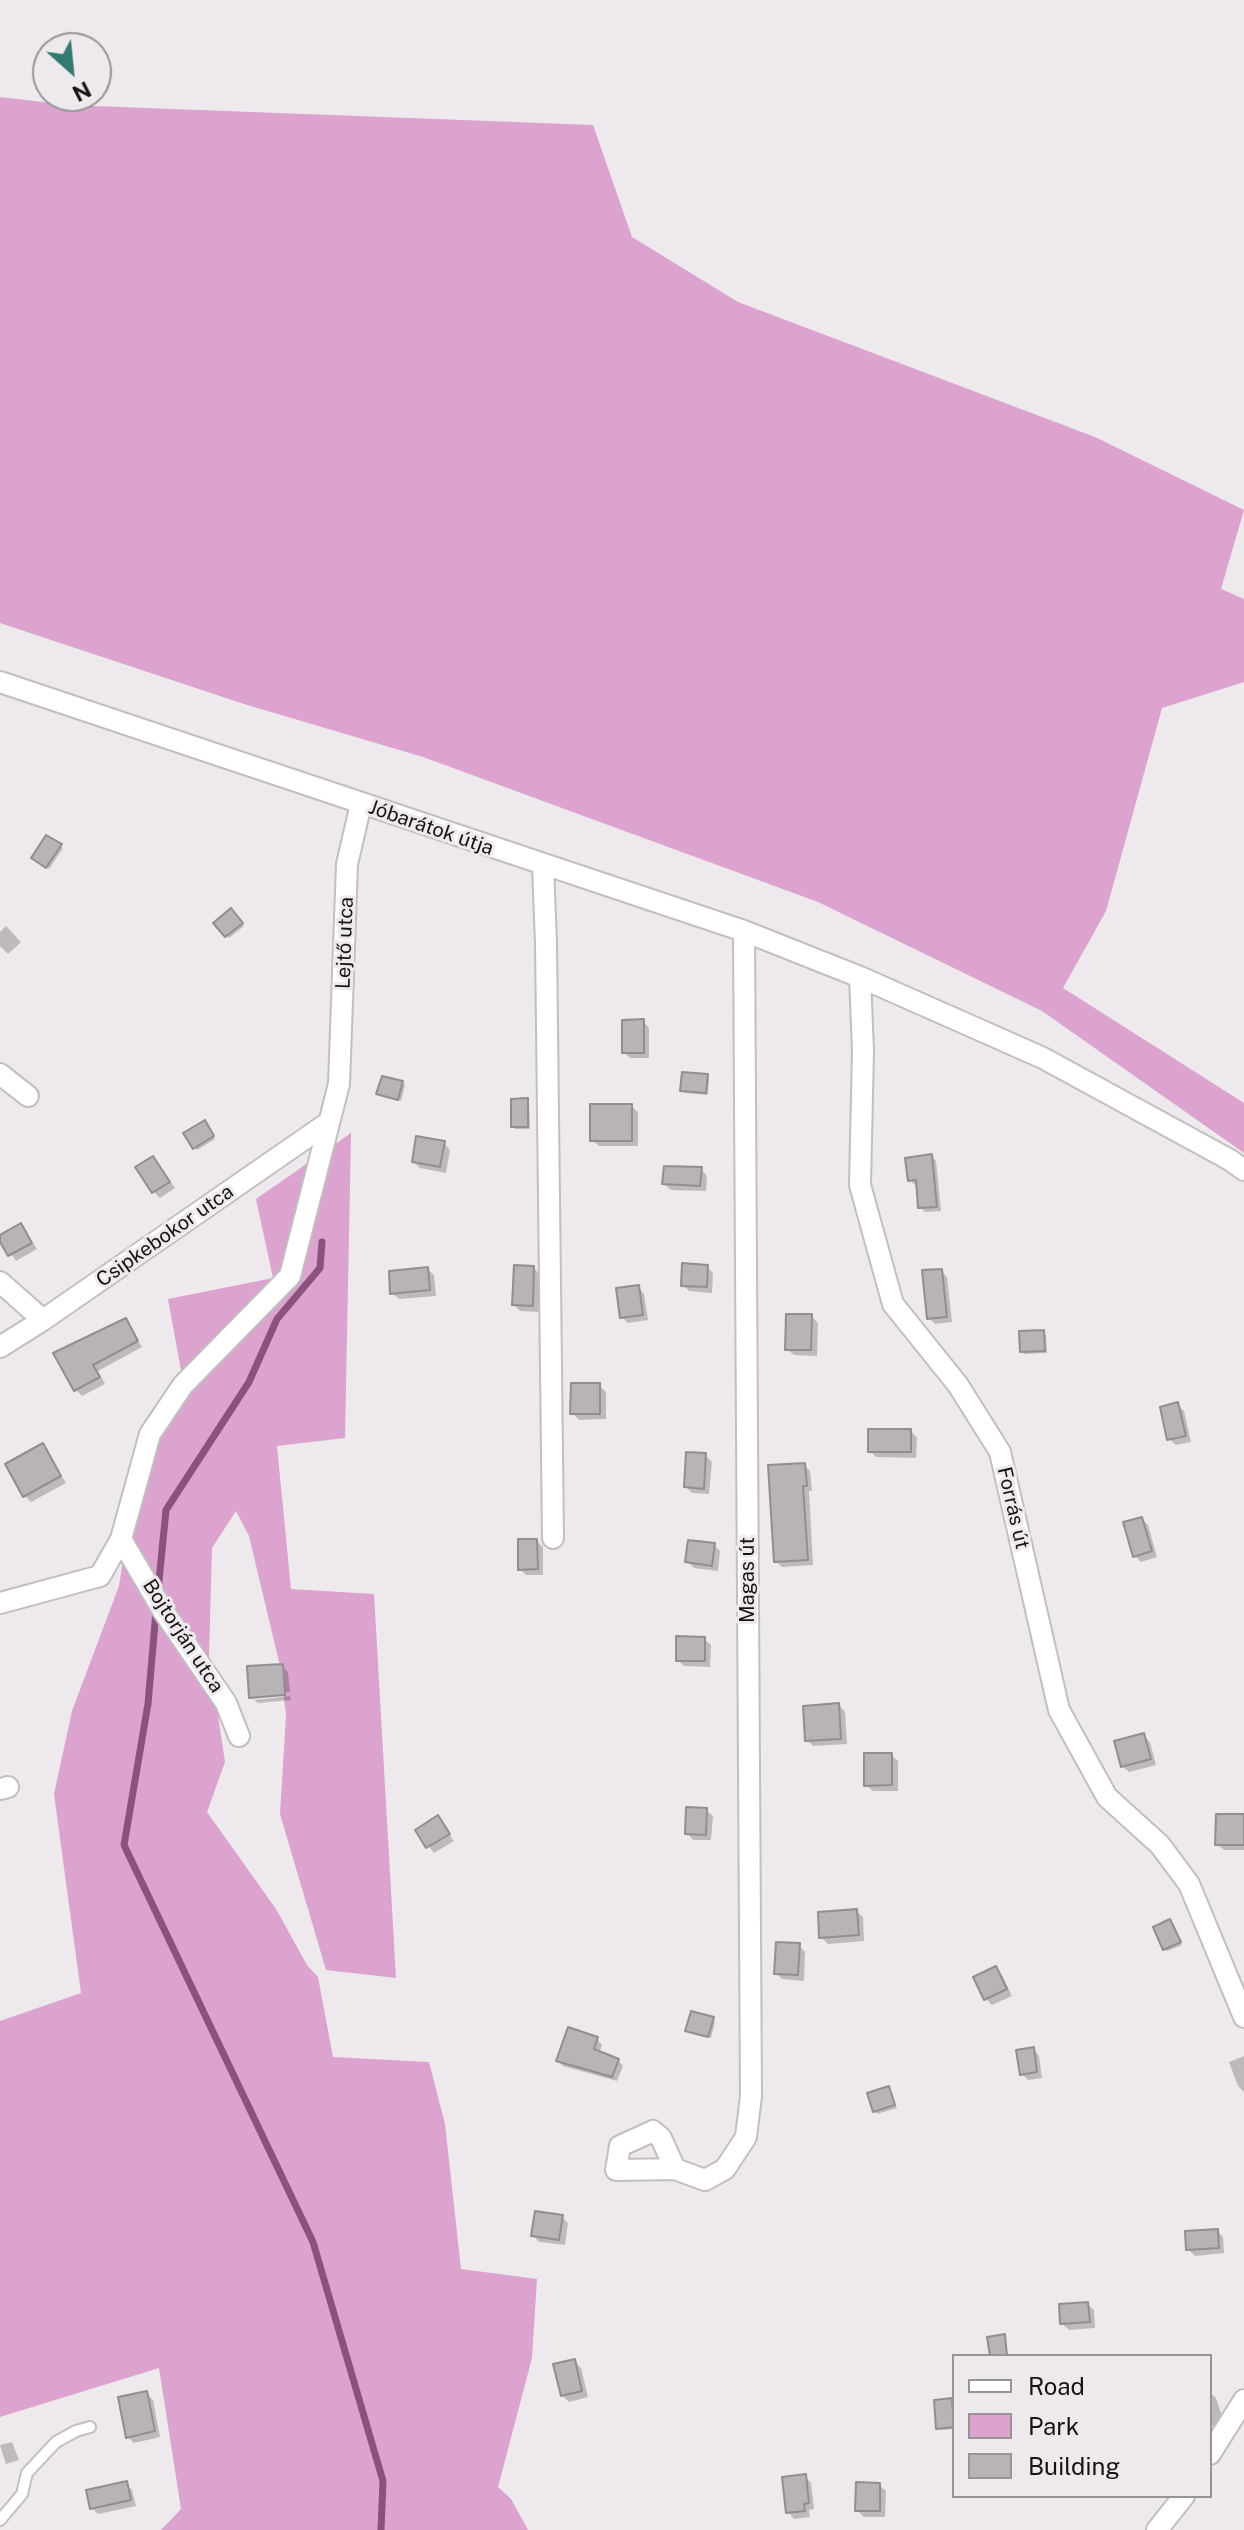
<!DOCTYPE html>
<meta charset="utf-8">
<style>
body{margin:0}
#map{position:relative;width:1244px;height:2530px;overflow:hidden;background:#eee9ec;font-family:"Public Sans",sans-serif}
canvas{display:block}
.legend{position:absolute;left:952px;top:2354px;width:260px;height:144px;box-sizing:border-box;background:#eee9ec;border:2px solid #979496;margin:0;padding:10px 14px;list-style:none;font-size:24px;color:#151415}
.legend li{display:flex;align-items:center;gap:16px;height:40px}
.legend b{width:40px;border:2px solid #979496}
.north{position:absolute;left:32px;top:32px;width:80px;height:80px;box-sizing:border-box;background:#eee9ec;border:2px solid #979496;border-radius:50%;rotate:153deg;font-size:22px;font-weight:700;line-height:32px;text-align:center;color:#151415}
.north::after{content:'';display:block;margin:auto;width:28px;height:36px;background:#337a72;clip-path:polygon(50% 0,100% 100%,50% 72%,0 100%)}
</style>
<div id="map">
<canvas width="1244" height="2530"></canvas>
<ul class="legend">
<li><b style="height:10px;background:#fff"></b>Road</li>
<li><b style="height:22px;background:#dba3ce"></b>Park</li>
<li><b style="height:22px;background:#b7b3b6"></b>Building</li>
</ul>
<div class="north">N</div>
</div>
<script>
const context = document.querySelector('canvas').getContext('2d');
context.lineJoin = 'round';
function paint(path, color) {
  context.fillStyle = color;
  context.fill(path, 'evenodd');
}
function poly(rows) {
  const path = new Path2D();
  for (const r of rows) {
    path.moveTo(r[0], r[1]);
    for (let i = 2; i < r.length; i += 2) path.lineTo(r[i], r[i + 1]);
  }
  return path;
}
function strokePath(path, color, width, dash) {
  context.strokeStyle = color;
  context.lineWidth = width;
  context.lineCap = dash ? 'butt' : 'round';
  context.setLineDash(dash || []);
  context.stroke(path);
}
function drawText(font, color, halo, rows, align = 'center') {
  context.font = font + ' "Public Sans",sans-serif';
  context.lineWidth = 6;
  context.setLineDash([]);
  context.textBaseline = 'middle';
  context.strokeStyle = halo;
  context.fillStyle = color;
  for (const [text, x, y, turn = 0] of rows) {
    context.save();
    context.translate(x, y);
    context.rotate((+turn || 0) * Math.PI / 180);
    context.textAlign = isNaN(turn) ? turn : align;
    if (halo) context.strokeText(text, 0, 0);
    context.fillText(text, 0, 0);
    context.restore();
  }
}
paint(poly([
 [0,97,68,105,593,125,632,237,738,302,1095,437,1244,510,1221,589,1244,599,1244,682,1162,708,1106,911,1063,988,1244,1103,1244,1153,1042,1011,818,902,423,757,244,704,0,623],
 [351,1133,345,1438,277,1446,291,1589,374,1594,396,1978,326,1970,280,1814,286,1715,280,1666,249,1536,236,1511,212,1548,209,1656,225,1762,207,1812,276,1909,307,1965,318,1977,333,2057,429,2062,445,2124,461,2269,537,2279,532,2358,498,2487,511,2499,528,2530,161,2530,181,2509,159,2368,0,2417,0,2021,81,1993,54,1794,72,1711,119,1586,140,1451,182,1376,168,1299,273,1278,256,1199]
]), '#dba3ce');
paint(poly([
 [60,846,63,848,49,869,36,860],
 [231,911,244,926,229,938,216,923],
 [6,926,21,942,8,954,0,946,0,932],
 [643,1021,649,1028,649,1058,630,1058,624,1052],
 [707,1076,709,1078,708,1095,685,1093,682,1090],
 [402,1083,405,1085,401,1101,379,1094],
 [527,1100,529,1103,530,1129,515,1129,513,1126],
 [631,1106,638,1112,638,1146,599,1146,592,1140],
 [207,1125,215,1139,197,1150,195,1148],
 [444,1143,450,1150,446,1173,420,1168,414,1162],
 [931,1156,936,1161,941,1211,925,1212,920,1207,919,1185,915,1185,910,1180],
 [153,1158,175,1188,160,1198,154,1192],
 [701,1169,707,1176,706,1191,671,1190,664,1184],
 [21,1225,37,1249,16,1261,0,1237],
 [707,1267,713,1273,712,1293,689,1291,683,1285],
 [534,1268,540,1275,539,1312,520,1311,514,1305],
 [427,1269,434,1275,436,1296,399,1299,392,1293],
 [941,1271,947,1277,952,1322,935,1324,929,1318],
 [638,1287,644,1294,648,1320,628,1323,622,1317],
 [811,1316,818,1323,817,1356,794,1355,787,1349],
 [125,1321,142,1347,98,1371,105,1384,82,1396,76,1390,56,1354],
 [1043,1332,1046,1335,1047,1353,1024,1354,1022,1351],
 [599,1385,606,1392,606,1419,579,1420,572,1413],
 [1178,1405,1184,1411,1191,1442,1176,1445,1169,1439],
 [911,1431,917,1438,916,1458,876,1457,870,1451],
 [43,1446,66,1483,31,1502,25,1496,8,1465],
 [705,1455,712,1462,709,1494,692,1493,686,1487],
 [804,1465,810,1471,812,1491,809,1491,813,1565,782,1567,776,1561],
 [1142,1519,1148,1525,1157,1557,1141,1562,1135,1556],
 [536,1541,543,1547,543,1575,526,1575,520,1569],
 [714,1545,720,1551,718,1571,694,1568,688,1562],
 [704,1639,711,1645,710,1667,684,1666,678,1660],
 [282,1666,288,1672,290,1692,254,1696,254,1700,290,1696,291,1700,258,1703,251,1697],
 [839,1705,845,1712,847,1744,813,1746,807,1740],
 [1143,1736,1150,1742,1156,1765,1129,1772,1122,1766],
 [891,1755,898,1761,898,1791,873,1791,866,1785],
 [706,1810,713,1816,711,1840,693,1840,687,1833],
 [1244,1816,1244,1850,1224,1850,1217,1844],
 [438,1818,454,1841,434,1853,417,1831],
 [856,1911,863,1917,864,1941,828,1944,821,1937],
 [1172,1924,1182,1945,1167,1951,1165,1949],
 [799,1945,805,1952,804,1981,782,1979,776,1973],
 [996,1968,1002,1975,1012,1996,992,2005,986,1999],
 [713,2019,715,2022,711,2038,688,2030],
 [597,2039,602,2045,599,2053,618,2060,623,2066,617,2081,563,2066,558,2061],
 [1033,2049,1039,2056,1042,2078,1028,2080,1022,2074],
 [1244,2056,1244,2092,1238,2086,1229,2062],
 [888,2088,897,2108,877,2114,875,2111],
 [562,2217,568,2223,565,2245,539,2242,533,2235],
 [1217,2231,1223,2237,1224,2253,1195,2256,1188,2249],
 [1087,2304,1094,2310,1095,2328,1069,2330,1062,2324],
 [574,2361,581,2368,588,2397,569,2402,562,2395],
 [146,2393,153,2400,160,2437,134,2443,128,2437],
 [1210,2393,1216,2398,1224,2422,1210,2427],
 [951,2400,954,2403,954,2429,941,2430,938,2428],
 [12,2442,19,2460,6,2464,0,2445],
 [805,2476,811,2483,814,2509,809,2510,810,2517,794,2519,788,2512],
 [126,2484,132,2490,136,2506,98,2514,92,2508],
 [879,2485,886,2491,885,2517,864,2517,857,2510]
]), '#0003');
strokePath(poly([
 [158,1591,166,1510,249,1382,277,1319,320,1268,322,1242],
 [156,1611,148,1704,124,1845,313,2242,383,2481,381,2530]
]), '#8a527e', 7);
const building = poly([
 [46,835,62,844,46,868,31,858,46,835],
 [231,908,243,923,225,937,213,923,231,908],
 [644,1019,644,1053,622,1053,622,1020,644,1019],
 [682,1072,708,1074,706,1093,680,1091,682,1072],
 [382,1076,403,1081,398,1100,376,1094,382,1076],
 [528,1098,528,1127,511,1127,511,1099,528,1098],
 [590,1104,632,1104,632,1141,590,1141,590,1104],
 [205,1120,214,1136,193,1149,183,1133,205,1120],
 [416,1136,445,1141,440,1167,412,1162,416,1136],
 [932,1154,937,1207,918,1208,916,1180,908,1181,905,1158,932,1154],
 [153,1156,170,1182,152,1193,135,1167,153,1156],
 [664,1166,702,1167,700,1186,662,1184,664,1166],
 [21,1223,32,1243,8,1256,0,1242,0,1235,21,1223],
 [682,1263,708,1265,707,1287,681,1286,682,1263],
 [514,1265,534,1266,533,1306,512,1305,514,1265],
 [428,1267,430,1290,390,1294,389,1271,428,1267],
 [942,1269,947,1317,927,1319,922,1270,942,1269],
 [639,1285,643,1315,620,1318,616,1288,639,1285],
 [786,1314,812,1314,811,1350,785,1350,786,1314],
 [126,1318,138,1341,93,1365,100,1377,74,1391,53,1353,126,1318],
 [1044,1330,1045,1351,1020,1352,1019,1331,1044,1330],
 [571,1383,600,1383,600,1414,570,1414,571,1383],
 [1178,1402,1186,1436,1167,1440,1160,1407,1178,1402],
 [868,1429,911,1429,911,1452,868,1452,868,1429],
 [43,1443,61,1476,23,1497,5,1464,43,1443],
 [686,1452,706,1453,704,1489,684,1487,686,1452],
 [805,1463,807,1486,803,1486,808,1560,774,1562,768,1465,805,1463],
 [1142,1517,1152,1551,1133,1557,1123,1522,1142,1517],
 [518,1539,537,1539,538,1569,518,1570,518,1539],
 [688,1540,715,1543,712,1566,685,1562,688,1540],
 [676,1636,705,1637,705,1661,676,1661,676,1636],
 [283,1664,285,1695,249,1698,247,1666,283,1664],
 [839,1703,841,1739,805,1741,803,1706,839,1703],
 [1144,1733,1151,1759,1121,1767,1114,1741,1144,1733],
 [864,1753,892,1753,892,1785,864,1786,864,1753],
 [686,1807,707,1808,706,1835,685,1834,686,1807],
 [1216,1814,1244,1814,1244,1845,1215,1845,1216,1814],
 [438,1815,450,1834,426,1848,415,1830,438,1815],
 [857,1909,859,1935,819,1938,818,1912,857,1909],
 [1170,1919,1181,1942,1163,1950,1153,1927,1170,1919],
 [776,1942,800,1943,798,1975,774,1974,776,1942],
 [996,1966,1007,1989,984,2000,973,1977,996,1966],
 [691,2011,714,2017,708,2037,685,2031,691,2011],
 [568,2027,598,2037,594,2049,619,2059,612,2077,556,2061,568,2027],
 [1034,2047,1037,2072,1020,2075,1016,2050,1034,2047],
 [889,2086,895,2105,873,2112,867,2093,889,2086],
 [535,2211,563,2215,559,2240,531,2236,535,2211],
 [1218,2229,1219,2248,1186,2250,1185,2231,1218,2229],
 [1088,2302,1090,2322,1060,2324,1059,2304,1088,2302],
 [1005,2334,1007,2356,990,2356,987,2337,1005,2334],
 [575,2359,582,2391,561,2396,553,2364,575,2359],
 [147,2391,155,2431,126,2438,118,2397,147,2391],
 [952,2398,954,2427,936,2429,934,2400,952,2398],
 [806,2474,809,2503,804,2504,805,2511,786,2513,782,2477,806,2474],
 [127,2481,131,2500,90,2509,86,2490,127,2481],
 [856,2482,880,2483,880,2511,855,2511,856,2482]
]);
paint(building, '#b7b3b6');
strokePath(building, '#918d90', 2);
const lane = poly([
 [0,2520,22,2494,27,2473,56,2442,76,2431,90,2427]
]);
const street = poly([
 [0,682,744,931,860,977,1043,1058,1230,1160,1244,1170],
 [543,865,546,943,553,1538],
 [860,977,863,1051,860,1185,893,1304,958,1385,1000,1452,1059,1710,1107,1797,1160,1845,1189,1884,1244,2017],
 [0,1074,28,1096],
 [0,1282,43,1320],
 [0,1347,43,1320,329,1122],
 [121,1539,162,1609,226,1703,239,1736],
 [0,1603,100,1576,121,1539,150,1434,183,1385,290,1276,339,1084,347,864,361,804],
 [0,1789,8,1787],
 [675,2169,661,2138,653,2131,620,2146,616,2170,675,2169,705,2180,725,2169,746,2137,751,2096,744,931],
 [1210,2454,1244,2400],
 [1157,2530,1184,2496]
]);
strokePath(lane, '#c2bec1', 14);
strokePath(street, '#c2bec1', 24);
strokePath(lane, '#fff', 10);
strokePath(street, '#fff', 20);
drawText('20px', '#151415', '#eee9ec', [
 ["Jóbarátok útja",431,828,19],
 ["Lejtő utca",345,943,-88],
 ["Csipkebokor utca",165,1236,-35],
 ["Forrás út",1013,1508,77],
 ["Magas út",748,1580,-90],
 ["Bojtorján utca",183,1636,57]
]);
</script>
